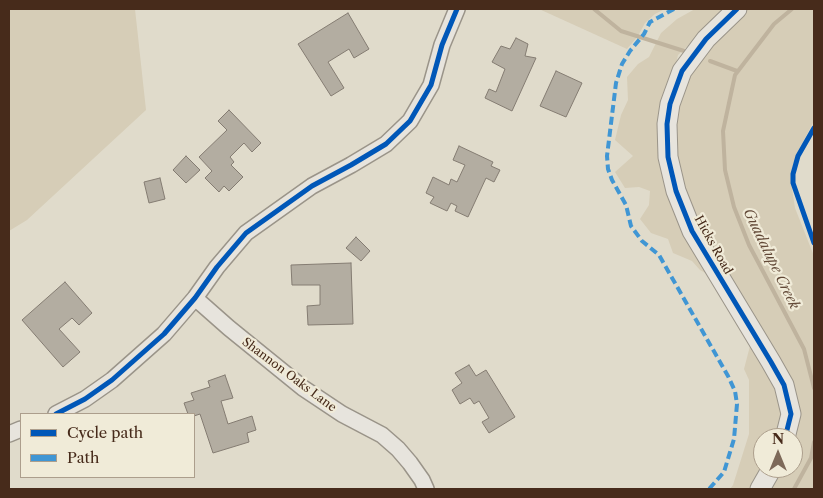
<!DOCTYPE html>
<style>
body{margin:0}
#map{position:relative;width:823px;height:498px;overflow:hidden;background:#e0dbcb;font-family:"Libre Caslon Text",serif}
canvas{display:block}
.frame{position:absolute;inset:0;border:10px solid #472b1b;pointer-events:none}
.legend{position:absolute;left:20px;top:413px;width:175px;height:65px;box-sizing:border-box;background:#f0ebd8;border:1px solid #ac9e8c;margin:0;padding:6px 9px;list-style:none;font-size:15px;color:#472b1b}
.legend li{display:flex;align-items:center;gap:10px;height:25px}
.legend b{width:25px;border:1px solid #ac9e8c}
.north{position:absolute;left:753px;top:428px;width:50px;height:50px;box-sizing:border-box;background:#f0ebd8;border:1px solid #ac9e8c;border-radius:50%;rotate:0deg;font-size:14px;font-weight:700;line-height:20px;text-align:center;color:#472b1b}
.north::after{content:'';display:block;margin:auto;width:18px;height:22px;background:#7d6959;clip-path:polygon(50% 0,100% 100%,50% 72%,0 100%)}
</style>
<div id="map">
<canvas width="823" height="498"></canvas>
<div class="frame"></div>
<ul class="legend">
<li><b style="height:6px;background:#0057b8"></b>Cycle path</li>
<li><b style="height:6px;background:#4096d4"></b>Path</li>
</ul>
<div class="north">N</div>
</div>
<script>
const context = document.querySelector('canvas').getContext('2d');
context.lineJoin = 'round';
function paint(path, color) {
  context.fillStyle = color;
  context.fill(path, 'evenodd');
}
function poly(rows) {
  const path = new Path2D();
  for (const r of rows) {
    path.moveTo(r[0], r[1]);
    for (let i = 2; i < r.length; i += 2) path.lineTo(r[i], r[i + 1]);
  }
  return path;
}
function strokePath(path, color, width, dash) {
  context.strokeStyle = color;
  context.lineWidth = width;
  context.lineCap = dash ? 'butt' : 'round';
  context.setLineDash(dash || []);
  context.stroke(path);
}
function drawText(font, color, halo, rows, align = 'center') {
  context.font = font + ' "Libre Caslon Text",serif';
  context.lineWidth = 4.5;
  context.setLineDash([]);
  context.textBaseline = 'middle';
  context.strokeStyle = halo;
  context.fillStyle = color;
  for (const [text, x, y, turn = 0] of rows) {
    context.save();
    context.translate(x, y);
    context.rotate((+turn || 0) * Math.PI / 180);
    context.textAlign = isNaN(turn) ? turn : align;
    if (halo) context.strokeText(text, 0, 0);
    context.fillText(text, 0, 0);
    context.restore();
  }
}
paint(poly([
 [9,9,135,9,146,110,27,220,9,231],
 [539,9,665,9,655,14,645,23,638,36,627,49],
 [695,9,814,9,814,121,797,153,792,168,791,182,795,208,814,256,814,489,730,489,733,485,749,434,749,380,744,369,750,346,760,331,701,228,684,188,678,157,677,123,679,105,690,71,702,51,696,38,678,55,675,69,662,103,659,124,659,142,660,158,669,193,684,234,707,274,700,270,692,261,673,253,668,239,651,233,640,219,649,205,650,191,639,187,625,188,615,172,633,156,615,140,621,115,628,100,627,77,638,64,649,57,661,33,677,19],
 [763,438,793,438,793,468,763,468]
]), '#d6cdb7');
strokePath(poly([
 [594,9,621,31,684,51],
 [792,9,774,24,735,75,723,131,725,170,734,207,749,245,804,349,814,388],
 [710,61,737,71],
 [794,489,811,458,814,442]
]), '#bfb39e', 4);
const building = poly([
 [348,13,369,49,354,58,349,49,328,62,344,88,331,96,298,44,348,13],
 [516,38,528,44,525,56,536,58,512,111,485,98,489,89,496,92,505,69,492,62,501,46,510,49,516,38],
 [556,71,582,83,566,117,540,106,556,71],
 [229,110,261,143,252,152,244,143,230,157,234,162,231,165,243,177,229,191,224,186,219,192,205,178,212,171,199,157,227,130,218,121,229,110],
 [459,146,493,162,491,166,500,170,494,182,486,178,468,217,455,211,457,206,451,203,447,211,430,203,434,197,426,193,433,177,449,185,451,179,457,182,465,165,453,160,459,146],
 [186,156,200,170,186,183,173,170,186,156],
 [160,178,165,199,149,203,144,182,160,178],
 [356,237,370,251,361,261,346,248,356,237],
 [351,263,353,324,308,325,307,306,320,305,320,285,292,285,291,265,351,263],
 [65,282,92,313,79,325,72,318,59,329,80,352,63,367,22,320,65,282],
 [469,365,476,376,486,370,515,417,489,433,482,422,489,418,479,401,474,404,470,398,460,404,452,390,462,383,455,373,469,365],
 [225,375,233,398,221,401,228,424,252,416,256,430,247,433,249,442,213,453,200,414,194,416,194,414,188,414,184,403,194,400,191,393,210,387,208,381,225,375]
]);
paint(building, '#b3ada1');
strokePath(building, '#847c72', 1);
const minor = poly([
 [195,298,229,328,303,388,342,414,382,435,398,449,410,463,422,480,426,489],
 [56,414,85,399,112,380,164,334,195,298,217,267,246,233,312,186,351,165,386,144,410,121,431,85,442,45,457,9],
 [9,434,21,429]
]);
const tertiary = poly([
 [737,9,706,39,682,71,670,104,667,124,668,157,676,191,692,231,771,362,784,385,791,414,785,438],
 [760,489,772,468]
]);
strokePath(minor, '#9a9489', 18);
strokePath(tertiary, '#9a9489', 21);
strokePath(minor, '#e7e4dd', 15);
strokePath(tertiary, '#e7e4dd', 19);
strokePath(poly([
 [674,9,650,22,644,34,630,51,622,64,616,83,607,156,608,169,612,180,626,205,631,226,642,241,659,255,728,376,735,391,737,404,734,439,724,472,709,489]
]), '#4096d4', 4, [8, 4]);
strokePath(poly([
 [737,9,706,39,682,71,670,104,667,124,668,157,676,191,692,231,771,362,784,385,791,414,785,438],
 [814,128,798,156,793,174,793,183,814,243],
 [56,414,85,399,112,380,164,334,195,298,217,267,246,233,312,186,351,165,386,144,410,121,431,85,442,45,457,9]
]), '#0057b8', 5);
drawText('12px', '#472b1b', '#f0ebd8', [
 ["Hicks Road",713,245,61],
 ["Shannon Oaks Lane",289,375,37]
]);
drawText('italic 14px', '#624937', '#f0ebd8', [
 ["Guadalupe Creek",771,259,64]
]);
</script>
